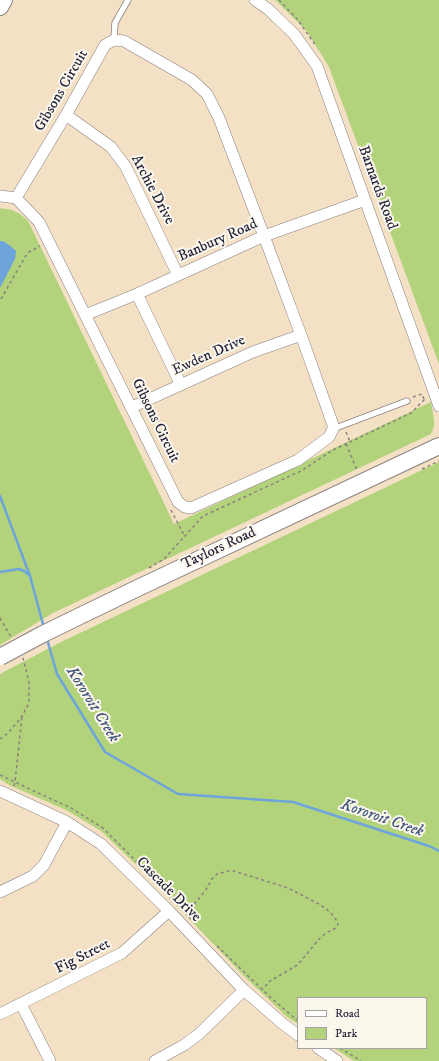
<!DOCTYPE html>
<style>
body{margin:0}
#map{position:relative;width:439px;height:1061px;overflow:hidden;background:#f4e0c4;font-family:"IM FELL DW Pica",serif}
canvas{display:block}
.legend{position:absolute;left:297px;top:997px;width:130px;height:52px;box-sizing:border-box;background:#fbf7ec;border:1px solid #a4a2a5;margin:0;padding:5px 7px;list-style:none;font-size:12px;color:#22223b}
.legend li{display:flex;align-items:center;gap:8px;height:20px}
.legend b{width:20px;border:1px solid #a4a2a5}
</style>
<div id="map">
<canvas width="439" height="1061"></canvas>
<ul class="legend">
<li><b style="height:5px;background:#fff"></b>Road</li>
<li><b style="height:11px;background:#b2d37b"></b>Park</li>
</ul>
</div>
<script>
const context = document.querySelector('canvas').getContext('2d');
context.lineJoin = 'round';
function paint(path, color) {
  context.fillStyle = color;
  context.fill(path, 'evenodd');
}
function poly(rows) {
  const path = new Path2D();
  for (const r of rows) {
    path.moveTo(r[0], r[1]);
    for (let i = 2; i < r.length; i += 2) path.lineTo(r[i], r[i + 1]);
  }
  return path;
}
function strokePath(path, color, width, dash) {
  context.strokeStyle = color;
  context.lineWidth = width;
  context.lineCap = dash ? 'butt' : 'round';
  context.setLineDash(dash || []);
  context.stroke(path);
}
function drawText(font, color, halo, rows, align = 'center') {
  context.font = font + ' "IM FELL DW Pica",serif';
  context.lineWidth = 4;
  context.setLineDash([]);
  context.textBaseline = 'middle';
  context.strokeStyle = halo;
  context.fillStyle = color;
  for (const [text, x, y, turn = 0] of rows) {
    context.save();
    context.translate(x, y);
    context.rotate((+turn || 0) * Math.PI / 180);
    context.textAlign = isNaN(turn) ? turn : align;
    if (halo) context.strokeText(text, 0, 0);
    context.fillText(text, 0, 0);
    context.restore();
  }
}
paint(poly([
 [275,0,439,0,439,364,329,67,306,30],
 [0,208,12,210,20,214,27,220,31,227,174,524,431,402,434,420,434,426,431,434,53,613,0,645],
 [439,462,439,1061,354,1061,334,1048,426,1048,426,998,298,998,298,1024,287,1017,245,977,151,879,101,831,66,810,9,785,0,779,0,674,59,643]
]), '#b2d37b');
paint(poly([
 [0,241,3,241,9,245,16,251,15,259,0,288]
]), '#6ca4db');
strokePath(poly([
 [0,496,30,576,44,628],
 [0,572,19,569,24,571,29,575],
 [47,639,57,674,105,752,178,794,293,802,429,846,439,851]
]), '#6ca4db', 2.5);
const lane = poly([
 [114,40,115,23,128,0],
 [333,429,407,401]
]);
const street = poly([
 [255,0,268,9,294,34,317,66,439,406],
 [114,40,124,41,192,80,207,94,219,118,264,236,301,335,333,425,333,429,329,437,298,460,191,508,185,507,178,502,39,222,16,198,66,115,105,45,114,40],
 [66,115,111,147,126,167,178,275],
 [0,196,16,198],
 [137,294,181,385],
 [85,315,137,294,264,236,365,200],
 [132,407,253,352,301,335],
 [0,791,67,822,101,844,169,911,244,990,283,1024,298,1035],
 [0,892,33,876,44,865,67,822],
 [21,1004,50,1061],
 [0,1014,122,953,169,911],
 [318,1048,337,1061],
 [155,1061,184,1045,199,1034,244,990]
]);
const secondary = poly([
 [0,7,4,0],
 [84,614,142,586,439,446]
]);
strokePath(lane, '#8b8180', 7);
strokePath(street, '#8b8180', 12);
strokePath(secondary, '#8b8180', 18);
strokePath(poly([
 [279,0,298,20,316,46],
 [1,299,25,257,29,252,40,246],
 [413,397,422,394,424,399],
 [346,432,350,442],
 [346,444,357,470],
 [422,469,439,461],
 [171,510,185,537],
 [149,568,164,559,203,516,301,471,333,450,411,413,425,399],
 [0,618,11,637],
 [0,739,7,734,21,718,29,703,29,682,23,658],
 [0,775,36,792,71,808,103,828,162,887,192,920],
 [14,786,15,782,22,717],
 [185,912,198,900,207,888,212,879,217,874,228,871,234,871,288,888,317,903,325,908,331,913,337,921,338,924,336,928,326,933,319,939,301,961,296,966,270,981,262,990],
 [217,946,269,996,298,1021],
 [340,1048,361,1061]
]), '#8b8180', 1.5, [3, 3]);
strokePath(lane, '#fff', 5.5);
strokePath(street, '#fff', 11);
strokePath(secondary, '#fff', 16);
const secondaryBridge = poly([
 [0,657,43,634,84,614]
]);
strokePath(secondaryBridge, '#8b8180', 18, []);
strokePath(secondaryBridge, '#fff', 16);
drawText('15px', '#22223b', '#fbf7ec', [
 ["Gibsons Circuit",62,91,-60],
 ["Barnards Road",377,188,70],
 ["Archie Drive",152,190,62],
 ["Banbury Road",218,241,-24],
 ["Ewden Drive",209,356,-24],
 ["Gibsons Circuit",155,421,64],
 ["Taylors Road",219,549,-25],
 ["Cascade Drive",168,890,45],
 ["Fig Street",83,957,-27]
]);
drawText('italic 16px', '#40567b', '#fbf7ec', [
 ["Kororoit Creek",92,705,58],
 ["Kororoit Creek",382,819,19]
]);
</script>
